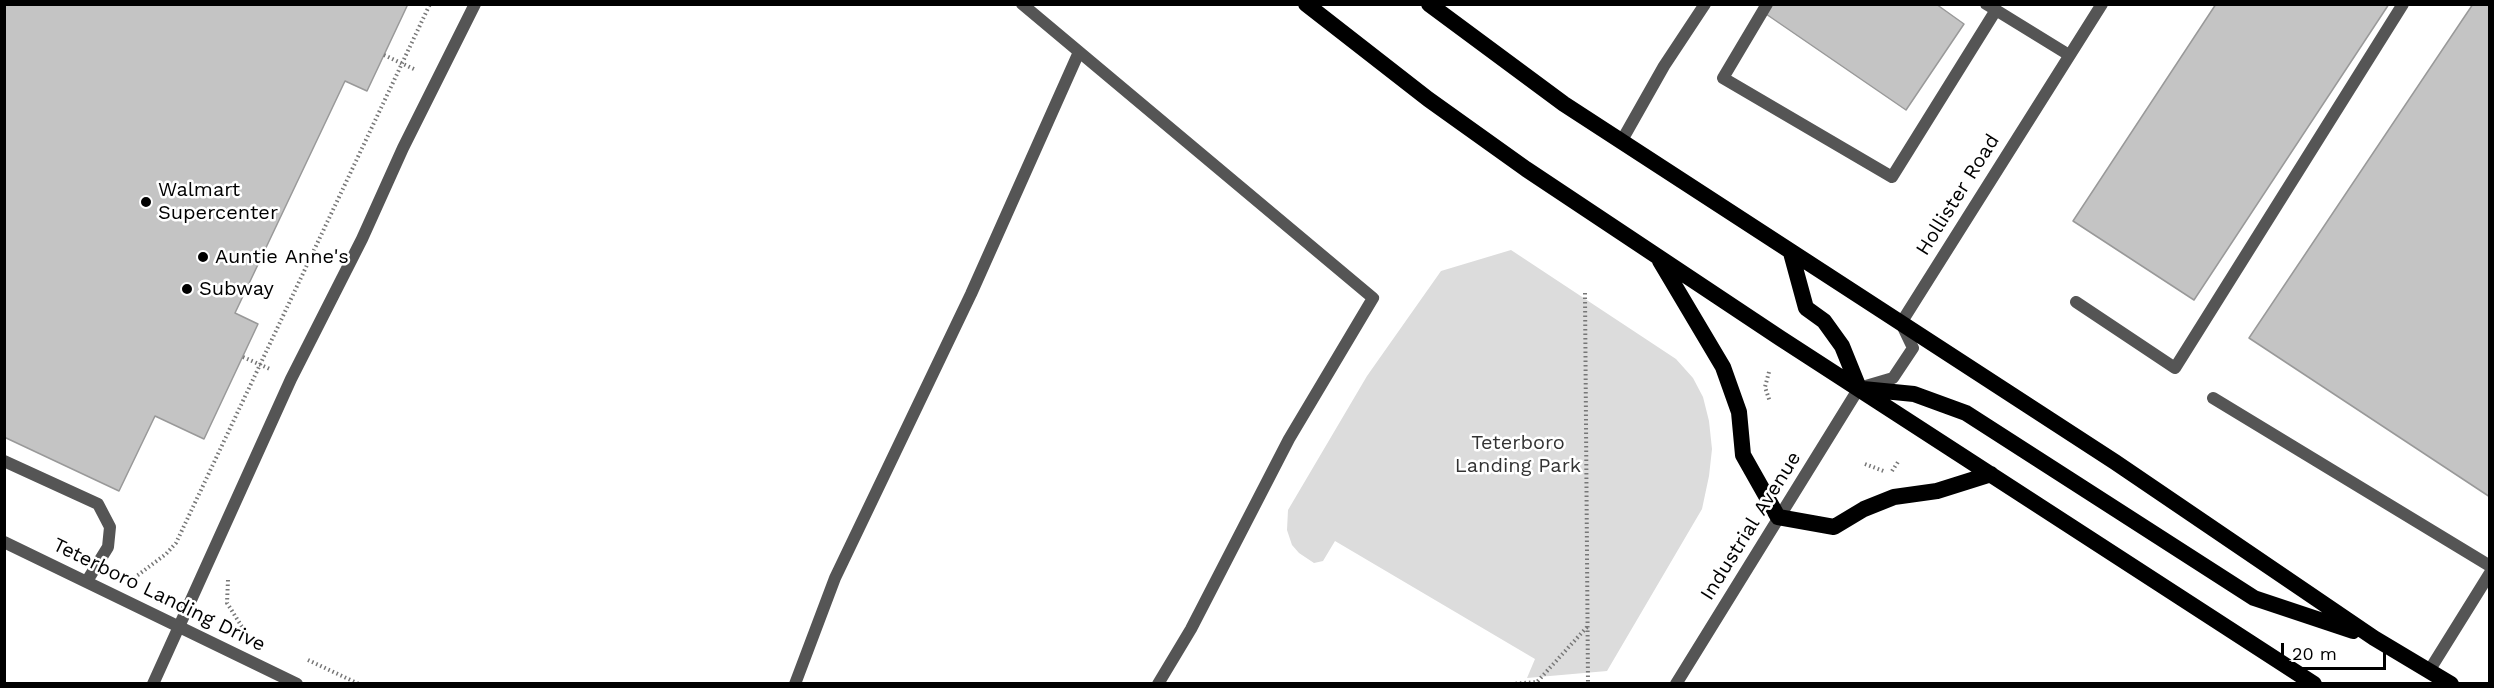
<!DOCTYPE html>
<style>
body{margin:0}
#map{position:relative;width:2494px;height:688px;overflow:hidden;background:#fff;font-family:"Work Sans",sans-serif}
canvas{display:block}
.frame{position:absolute;inset:0;border:6px solid #000;pointer-events:none}
.scale{position:absolute;left:2281px;top:643px;width:105px;height:27px;box-sizing:border-box;border:3px solid #000;border-top:0;padding-left:8px;font-size:18px;line-height:21px;white-space:nowrap;color:#000;-webkit-text-stroke:4px #fff;paint-order:stroke}
</style>
<div id="map">
<canvas width="2494" height="688"></canvas>
<div class="frame"></div>
<div class="scale">20 m</div>
</div>
<script>
const context = document.querySelector('canvas').getContext('2d');
context.lineJoin = 'round';
function paint(path, color) {
  context.fillStyle = color;
  context.fill(path, 'evenodd');
}
function poly(rows) {
  const path = new Path2D();
  for (const r of rows) {
    path.moveTo(r[0], r[1]);
    for (let i = 2; i < r.length; i += 2) path.lineTo(r[i], r[i + 1]);
  }
  return path;
}
function strokePath(path, color, width, dash) {
  context.strokeStyle = color;
  context.lineWidth = width;
  context.lineCap = dash ? 'butt' : 'round';
  context.setLineDash(dash || []);
  context.stroke(path);
}
function drawText(font, color, halo, rows, align = 'center') {
  context.font = font + ' "Work Sans",sans-serif';
  context.lineWidth = 5;
  context.setLineDash([]);
  context.textBaseline = 'middle';
  context.strokeStyle = halo;
  context.fillStyle = color;
  for (const [text, x, y, turn = 0] of rows) {
    context.save();
    context.translate(x, y);
    context.rotate((+turn || 0) * Math.PI / 180);
    context.textAlign = isNaN(turn) ? turn : align;
    if (halo) context.strokeText(text, 0, 0);
    context.fillText(text, 0, 0);
    context.restore();
  }
}
paint(poly([
 [1511,250,1676,359,1693,378,1703,397,1709,421,1712,449,1709,476,1702,509,1607,671,1527,678,1535,659,1335,541,1323,561,1314,563,1299,553,1292,545,1287,530,1288,510,1367,376,1441,271]
]), '#dcdcdc');
const building = poly([
 [4,4,408,4,367,91,345,81,235,313,258,324,204,439,155,416,119,491,4,437,4,4],
 [1772,4,1936,4,1964,24,1906,110,1766,14,1772,4],
 [2216,4,2389,4,2194,300,2073,221,2216,4],
 [2473,4,2490,4,2490,497,2249,338,2473,4]
]);
paint(building, '#c4c4c4');
strokePath(building, '#999', 1.5);
strokePath(poly([
 [384,55,416,70],
 [1585,293,1588,684],
 [243,357,270,369],
 [1769,372,1765,387,1770,402],
 [1865,464,1886,472],
 [1892,471,1898,462],
 [134,578,166,554,176,543,430,4],
 [228,580,227,603,244,630],
 [308,660,359,684],
 [1511,684,1537,682,1587,627]
]), '#777', 4, [1.5, 3]);
strokePath(poly([
 [1022,4,1373,298,1289,439,1191,629,1158,684],
 [1767,4,1723,78,1892,177,1996,10],
 [1986,4,2069,55],
 [1621,142,1664,66,1705,4],
 [2076,302,2175,368,2403,4],
 [2213,398,2490,566],
 [4,461,98,504,110,527,108,547,87,581],
 [2429,671,2490,573],
 [153,684,291,379,362,239,403,148,475,4],
 [795,684,835,578,971,294,1079,52]
]), '#555', 12);
strokePath(poly([
 [4,542,297,684]
]), '#555', 12);
strokePath(poly([
 [1676,684,1859,388,1893,378,1913,348,1901,323,2102,4]
]), '#555', 12);
strokePath(poly([
 [1306,4,1428,99,1526,169,1780,338,2314,684],
 [1429,4,1564,104,2115,462,2374,638,2451,684],
 [1791,253,1806,308,1824,321,1842,346,1859,388],
 [1660,261,1723,367,1739,412,1743,455,1778,517,1834,527,1864,509,1894,497,1937,491,1991,474],
 [1863,389,1914,394,1966,413,2254,598,2353,631]
]), '#000', 16);
for (const [x, y, r, color] of [
 [146,202,6,"#000"],
 [203,257,6,"#000"],
 [187,289,6,"#000"]
]) {
  const dot = new Path2D();
  dot.arc(x, y, r, 0, 2 * Math.PI);
  context.fillStyle = color;
  context.fill(dot);
  strokePath(dot, '#fff', 2);
}
drawText('20px', '#000', '#fff', [
 ["Walmart",158,190],
 ["Supercenter",158,213],
 ["Auntie Anne's",215,257],
 ["Subway",199,289]
], 'left');
drawText('20px', '#000', '#fff', [
 ["Hollister Road",1958,195,-58],
 ["Industrial Avenue",1751,526,-58],
 ["Teterboro Landing Drive",159,595,26]
]);
drawText('20px', '#333', '#fff', [
 ["Teterboro",1518,443],
 ["Landing Park",1518,466]
]);
</script>
